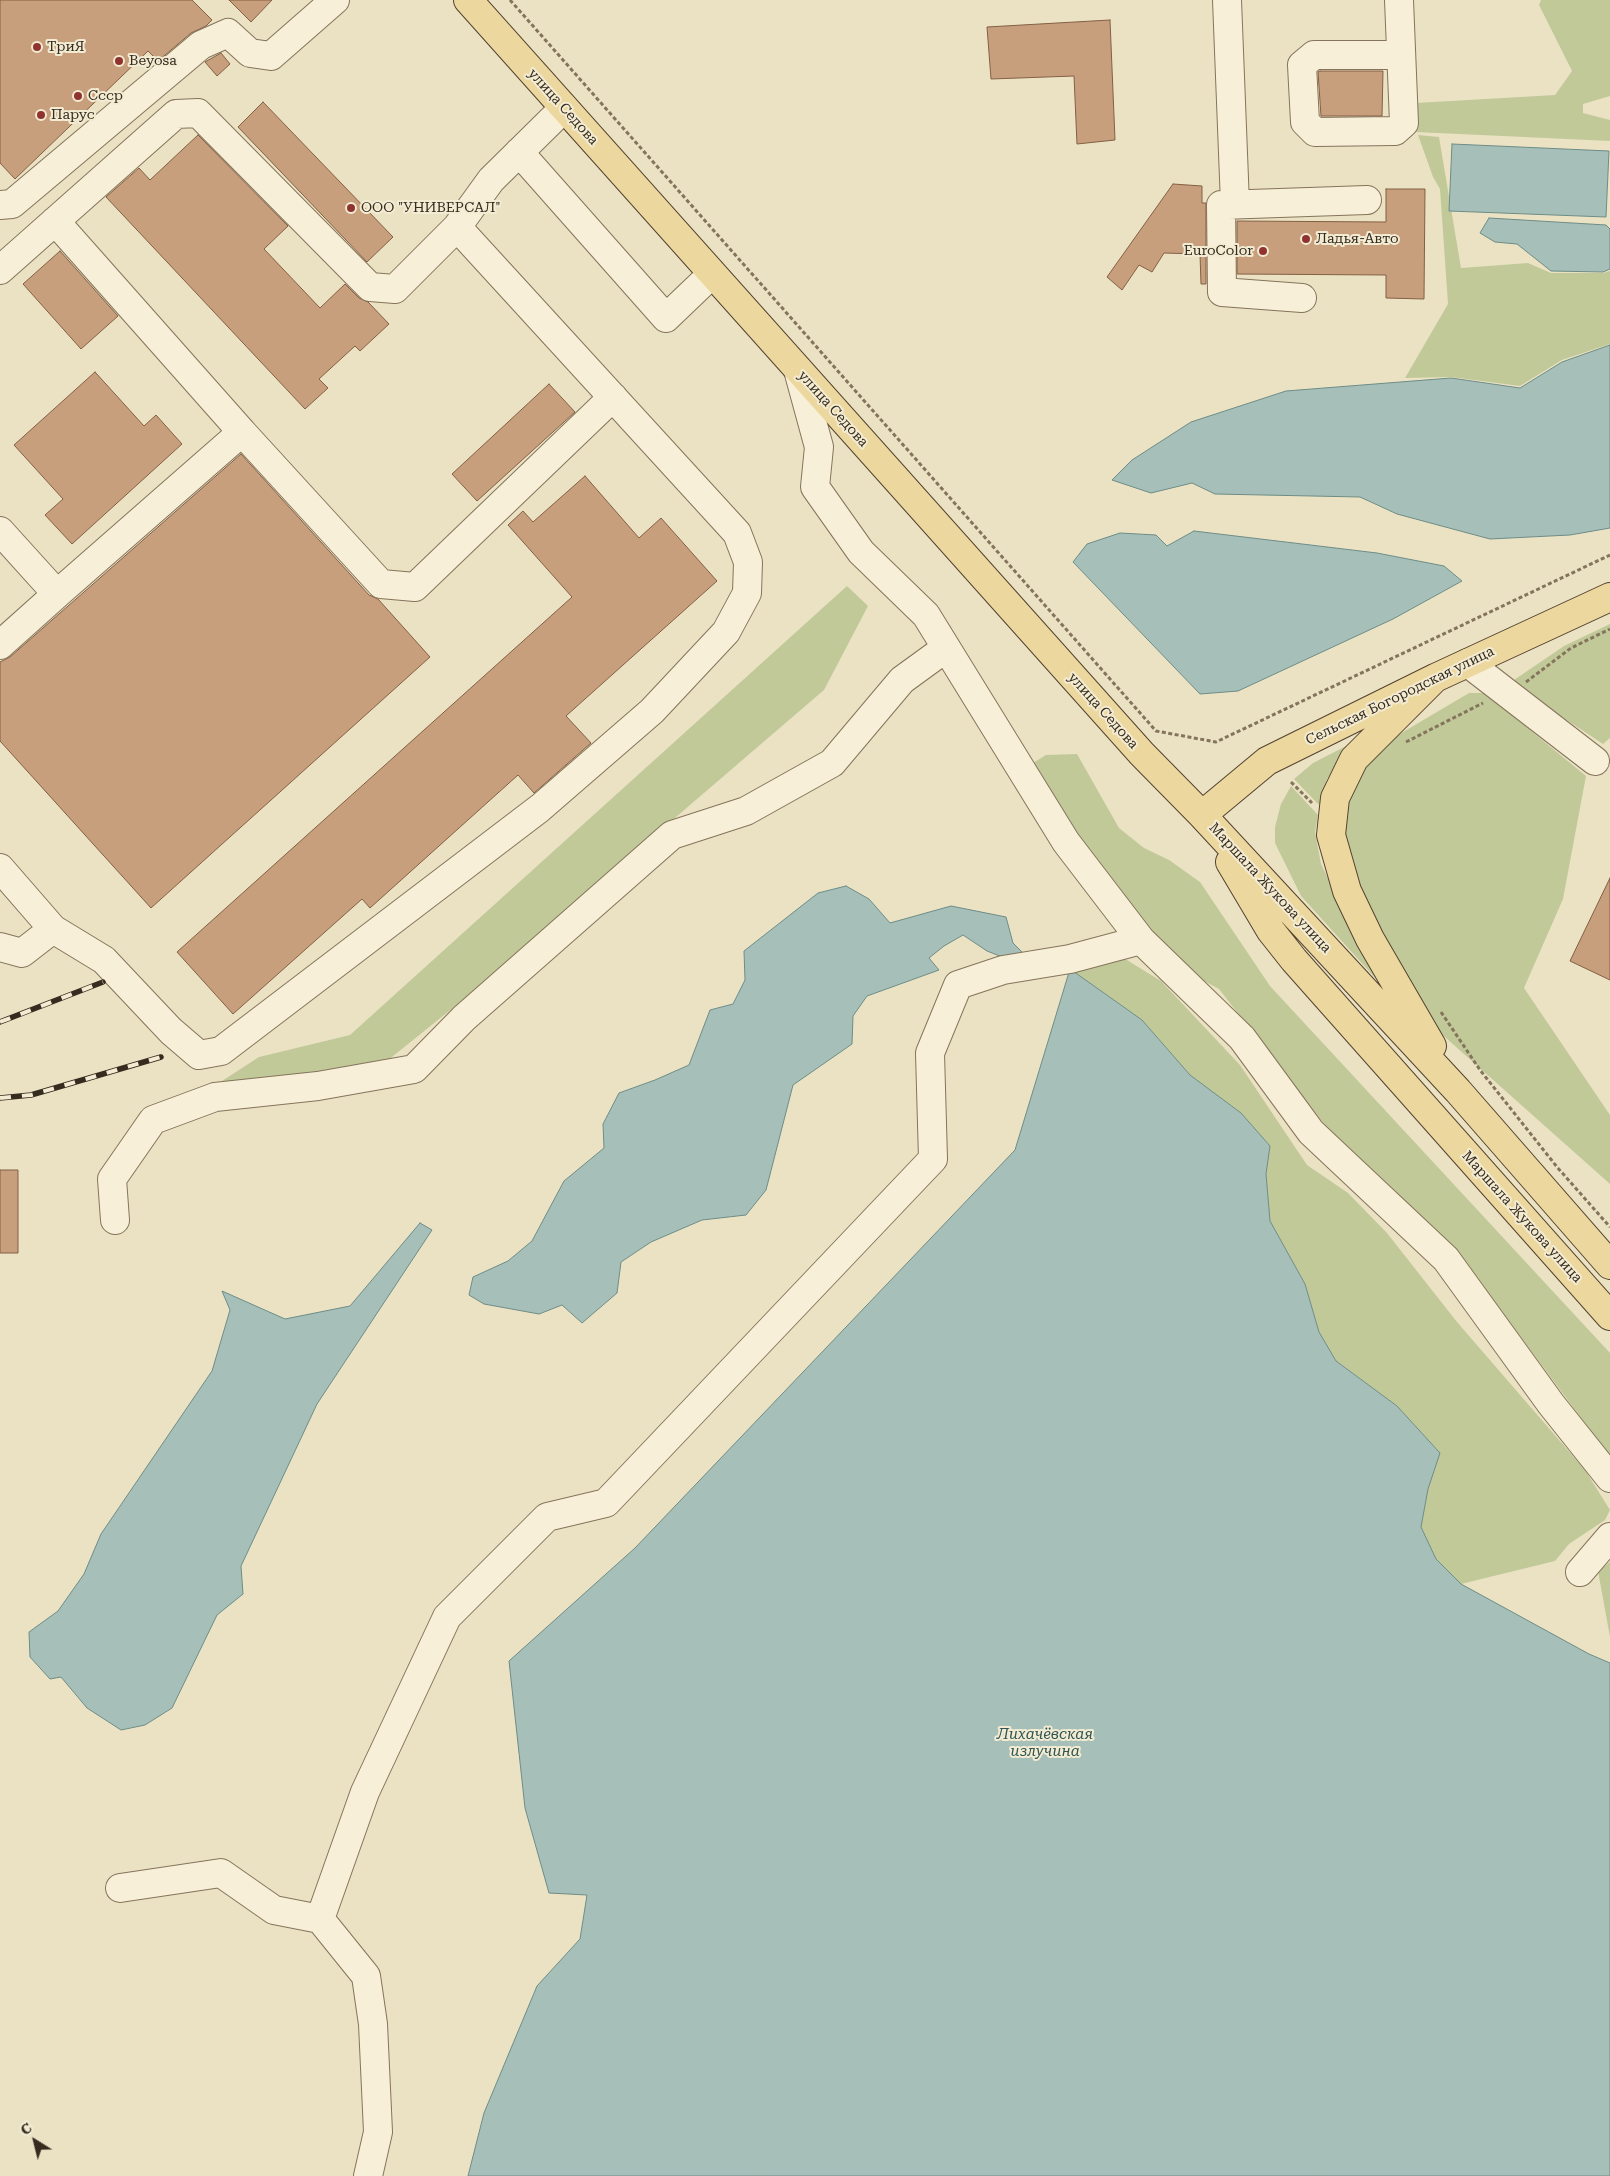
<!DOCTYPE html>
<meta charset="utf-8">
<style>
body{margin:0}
#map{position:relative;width:1610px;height:2176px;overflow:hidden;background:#ebe2c4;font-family:"Roboto Serif",serif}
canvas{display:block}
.north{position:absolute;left:10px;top:2116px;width:50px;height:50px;-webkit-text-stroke:4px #f3ecd3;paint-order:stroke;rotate:324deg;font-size:14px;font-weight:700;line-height:20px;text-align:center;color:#362b1f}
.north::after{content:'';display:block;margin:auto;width:18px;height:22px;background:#362b1f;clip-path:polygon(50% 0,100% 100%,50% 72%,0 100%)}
</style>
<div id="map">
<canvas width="1610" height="2176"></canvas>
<div class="north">С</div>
</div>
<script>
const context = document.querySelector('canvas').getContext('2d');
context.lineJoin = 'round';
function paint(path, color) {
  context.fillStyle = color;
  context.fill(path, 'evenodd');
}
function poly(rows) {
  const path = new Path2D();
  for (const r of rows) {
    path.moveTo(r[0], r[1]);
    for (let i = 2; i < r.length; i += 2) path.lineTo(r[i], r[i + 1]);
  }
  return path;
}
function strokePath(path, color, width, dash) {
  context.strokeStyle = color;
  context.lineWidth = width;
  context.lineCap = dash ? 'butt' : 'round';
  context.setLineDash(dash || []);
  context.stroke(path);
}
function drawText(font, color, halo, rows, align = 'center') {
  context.font = font + ' "Roboto Serif",serif';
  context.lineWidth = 4;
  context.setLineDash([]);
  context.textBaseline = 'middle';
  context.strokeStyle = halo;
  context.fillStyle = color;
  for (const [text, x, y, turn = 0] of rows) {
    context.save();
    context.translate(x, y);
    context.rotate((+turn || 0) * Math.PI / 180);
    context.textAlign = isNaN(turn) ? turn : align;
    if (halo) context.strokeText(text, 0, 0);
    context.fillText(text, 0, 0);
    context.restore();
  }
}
paint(poly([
 [1541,0,1610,0,1610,96,1583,104,1583,113,1610,120,1610,141,1416,132,1416,103,1555,95,1572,71,1539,5],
 [1418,135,1439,137,1461,268,1528,263,1551,273,1603,273,1610,271,1610,344,1562,360,1520,386,1451,377,1405,378,1448,304,1440,189,1433,177],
 [847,586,868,606,824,690,464,999,382,1065,205,1092,259,1057,350,1035],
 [1610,624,1610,738,1603,744,1526,693,1514,680,1564,646],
 [1469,693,1485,693,1586,776,1563,899,1524,988,1610,1115,1610,1184,1428,1022,1341,854,1337,826,1363,769,1398,735],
 [1354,742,1327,779,1319,805,1294,779,1313,763],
 [1077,754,1119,828,1144,848,1169,860,1200,882,1270,986,1610,1353,1610,1457,1454,1247,1325,1125,1219,989,1180,968,1143,926,1028,766,1046,755],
 [1291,786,1318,815,1315,832,1321,864,1377,980,1301,896,1275,843,1275,827,1281,804],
 [1122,957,1161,981,1240,1065,1307,1165,1348,1193,1387,1233,1457,1322,1585,1470,1610,1510,1605,1520,1569,1544,1555,1561,1461,1584,1436,1559,1421,1527,1428,1489,1440,1453,1397,1406,1336,1361,1319,1332,1305,1284,1270,1221,1266,1174,1270,1146,1241,1113,1190,1075,1142,1020,1070,969],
 [1610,1562,1610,1637,1598,1571]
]), '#c1c999');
const water = poly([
 [1452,144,1609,151,1606,217,1449,211,1452,144],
 [1489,218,1606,225,1610,229,1610,269,1603,272,1551,271,1517,244,1495,242,1480,233,1489,218],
 [1610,345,1610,528,1570,535,1490,539,1397,514,1360,497,1215,494,1192,483,1151,493,1112,480,1132,460,1191,422,1286,391,1451,378,1520,388,1562,362,1610,345],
 [1194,531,1377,553,1444,566,1462,581,1393,619,1238,691,1200,694,1073,562,1087,544,1120,533,1156,535,1167,546,1194,531],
 [846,886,869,899,890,923,951,906,1006,917,1013,943,1025,955,1020,964,987,951,963,935,944,946,929,958,939,970,867,996,853,1016,852,1044,793,1085,766,1190,746,1215,702,1220,651,1242,621,1262,617,1293,582,1323,562,1305,539,1314,484,1304,469,1295,473,1277,508,1261,532,1241,564,1181,604,1148,603,1124,619,1093,655,1080,689,1065,710,1010,733,1004,745,980,744,951,818,893,846,886],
 [1070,969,1142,1020,1190,1075,1241,1113,1270,1146,1266,1174,1270,1221,1305,1284,1319,1332,1336,1361,1397,1406,1440,1453,1428,1489,1421,1527,1436,1559,1461,1584,1589,1654,1610,1663,1610,2176,468,2176,484,2113,537,1986,580,1939,587,1895,549,1893,525,1808,509,1661,635,1548,1015,1150,1070,969],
 [420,1223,432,1230,317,1404,241,1566,243,1594,217,1615,172,1708,145,1725,121,1730,87,1708,61,1677,50,1679,30,1657,29,1632,58,1611,84,1574,101,1534,212,1371,230,1310,222,1291,285,1319,350,1306,420,1223]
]);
paint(water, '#a6bfb9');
strokePath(water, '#6d8c86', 1);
const building = poly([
 [0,0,192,0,212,20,206,26,191,33,158,61,148,51,15,179,0,163,0,0],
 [229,0,272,0,251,22,229,0],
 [1110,20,1115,140,1077,144,1074,76,991,79,987,27,1110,20],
 [221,53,230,64,217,76,205,62,221,53],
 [1320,71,1383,71,1382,116,1321,116,1318,72,1320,71],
 [263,102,393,237,367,262,238,127,263,102],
 [198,135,288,226,264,249,320,308,345,284,359,298,368,302,389,324,360,351,355,346,319,379,328,388,305,409,106,197,139,168,150,180,198,135],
 [1173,184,1202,186,1202,203,1206,203,1206,284,1201,284,1200,254,1164,253,1152,272,1139,265,1122,290,1107,277,1173,184],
 [1386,189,1425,189,1424,299,1386,298,1386,275,1237,274,1237,221,1386,222,1386,189],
 [60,251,118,316,81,349,23,284,60,251],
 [95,372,144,426,156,415,182,444,72,544,45,515,63,499,14,445,95,372],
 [549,384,575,412,477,501,452,474,549,384],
 [241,454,369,595,378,599,430,657,151,908,0,741,0,662,10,657,241,454],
 [585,476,639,538,661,518,717,581,566,716,591,743,534,793,518,775,370,908,362,899,233,1014,177,952,572,597,508,525,523,511,533,522,585,476],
 [1610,878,1610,980,1570,961,1610,878],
 [0,1170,18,1170,18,1253,0,1253,0,1170]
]);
paint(building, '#c79f7c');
strokePath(building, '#835f43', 1);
const minor = poly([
 [1227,0,1235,204],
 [1399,0,1404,123,1395,131,1315,132,1305,122,1302,65,1314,55,1401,55],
 [519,152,666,318,712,274],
 [0,205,12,204,201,45,228,33,250,53,271,56,335,0],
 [55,221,242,432,57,594],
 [0,270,176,114,198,113,370,287,395,289,457,227,491,180,564,108],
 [1302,298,1222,292,1221,205,1367,200],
 [798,370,819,447,815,487,861,552,926,615,1066,842,1141,940,1242,1038,1311,1132,1446,1259,1551,1404,1610,1478],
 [242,432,381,584,415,587,613,397],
 [0,531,57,594,0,645],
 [1468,663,1595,761],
 [0,868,53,929,104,960,171,1031,199,1055,221,1051,540,808,652,711,726,632,747,593,748,562,737,533,457,227],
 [0,947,22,953,53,929],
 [115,1220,112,1179,153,1120,215,1097,318,1086,414,1069,464,1018,672,835,746,811,832,763,902,680,946,648],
 [1580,1572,1610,1537],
 [120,1888,221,1873,274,1910,320,1919],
 [368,2176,378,2132,373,2024,366,1976,320,1919,365,1792,447,1617,547,1517,606,1503,933,1159,930,1053,958,985,1003,970,1070,959,1141,940]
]);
const major = poly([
 [468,0,1142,754,1202,815,1458,1091,1610,1265],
 [1202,815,1267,761,1435,678,1610,597],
 [1230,862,1271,931,1294,960,1610,1316],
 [1432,1046,1370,939,1347,891,1331,835,1335,798,1354,759,1435,678]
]);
strokePath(minor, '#85745c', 30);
strokePath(major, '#534230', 30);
strokePath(poly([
 [510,0,1156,731,1216,742,1610,555],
 [1526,682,1571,648,1610,629],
 [1406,742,1483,703],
 [1291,782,1312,803],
 [1441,1012,1480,1070,1557,1167,1610,1227]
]), '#85745c', 3, [4, 2.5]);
strokePath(minor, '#f7efd7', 28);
strokePath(major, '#ecd89e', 28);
const rail = poly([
 [0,1022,103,982],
 [0,1098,31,1095,161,1057]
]);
strokePath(rail, '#362b1f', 5.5);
strokePath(rail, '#f3ecd3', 4, [11]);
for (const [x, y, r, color] of [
 [37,47,5,"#90332f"],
 [119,61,5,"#90332f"],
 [78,96,5,"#90332f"],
 [41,115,5,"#90332f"],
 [351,208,5,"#90332f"],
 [1306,239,5,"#90332f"],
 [1263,251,5,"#90332f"]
]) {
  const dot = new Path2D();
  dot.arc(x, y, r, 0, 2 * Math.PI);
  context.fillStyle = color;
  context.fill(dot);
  strokePath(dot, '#f3ecd3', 2);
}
drawText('14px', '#362b1f', '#f3ecd3', [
 ["ТриЯ",47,47],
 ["Beyosa",129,61],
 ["Ссср",88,96],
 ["Парус",51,115],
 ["ООО \"УНИВЕРСАЛ\"",361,208],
 ["Ладья-Авто",1316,239],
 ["EuroColor",1253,251,"right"]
], 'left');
drawText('14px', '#362b1f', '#f3ecd3', [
 ["улица Седова",563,107,48],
 ["улица Седова",833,409,48],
 ["Сельская Богородская улица",1400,696,-26],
 ["улица Седова",1103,711,48],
 ["Маршала Жукова улица",1270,888,47],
 ["Маршала Жукова улица",1522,1217,48]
]);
drawText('italic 15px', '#2f5554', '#f3ecd3', [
 ["Лихачёвская",1045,1735],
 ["излучина",1045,1752]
]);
</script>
